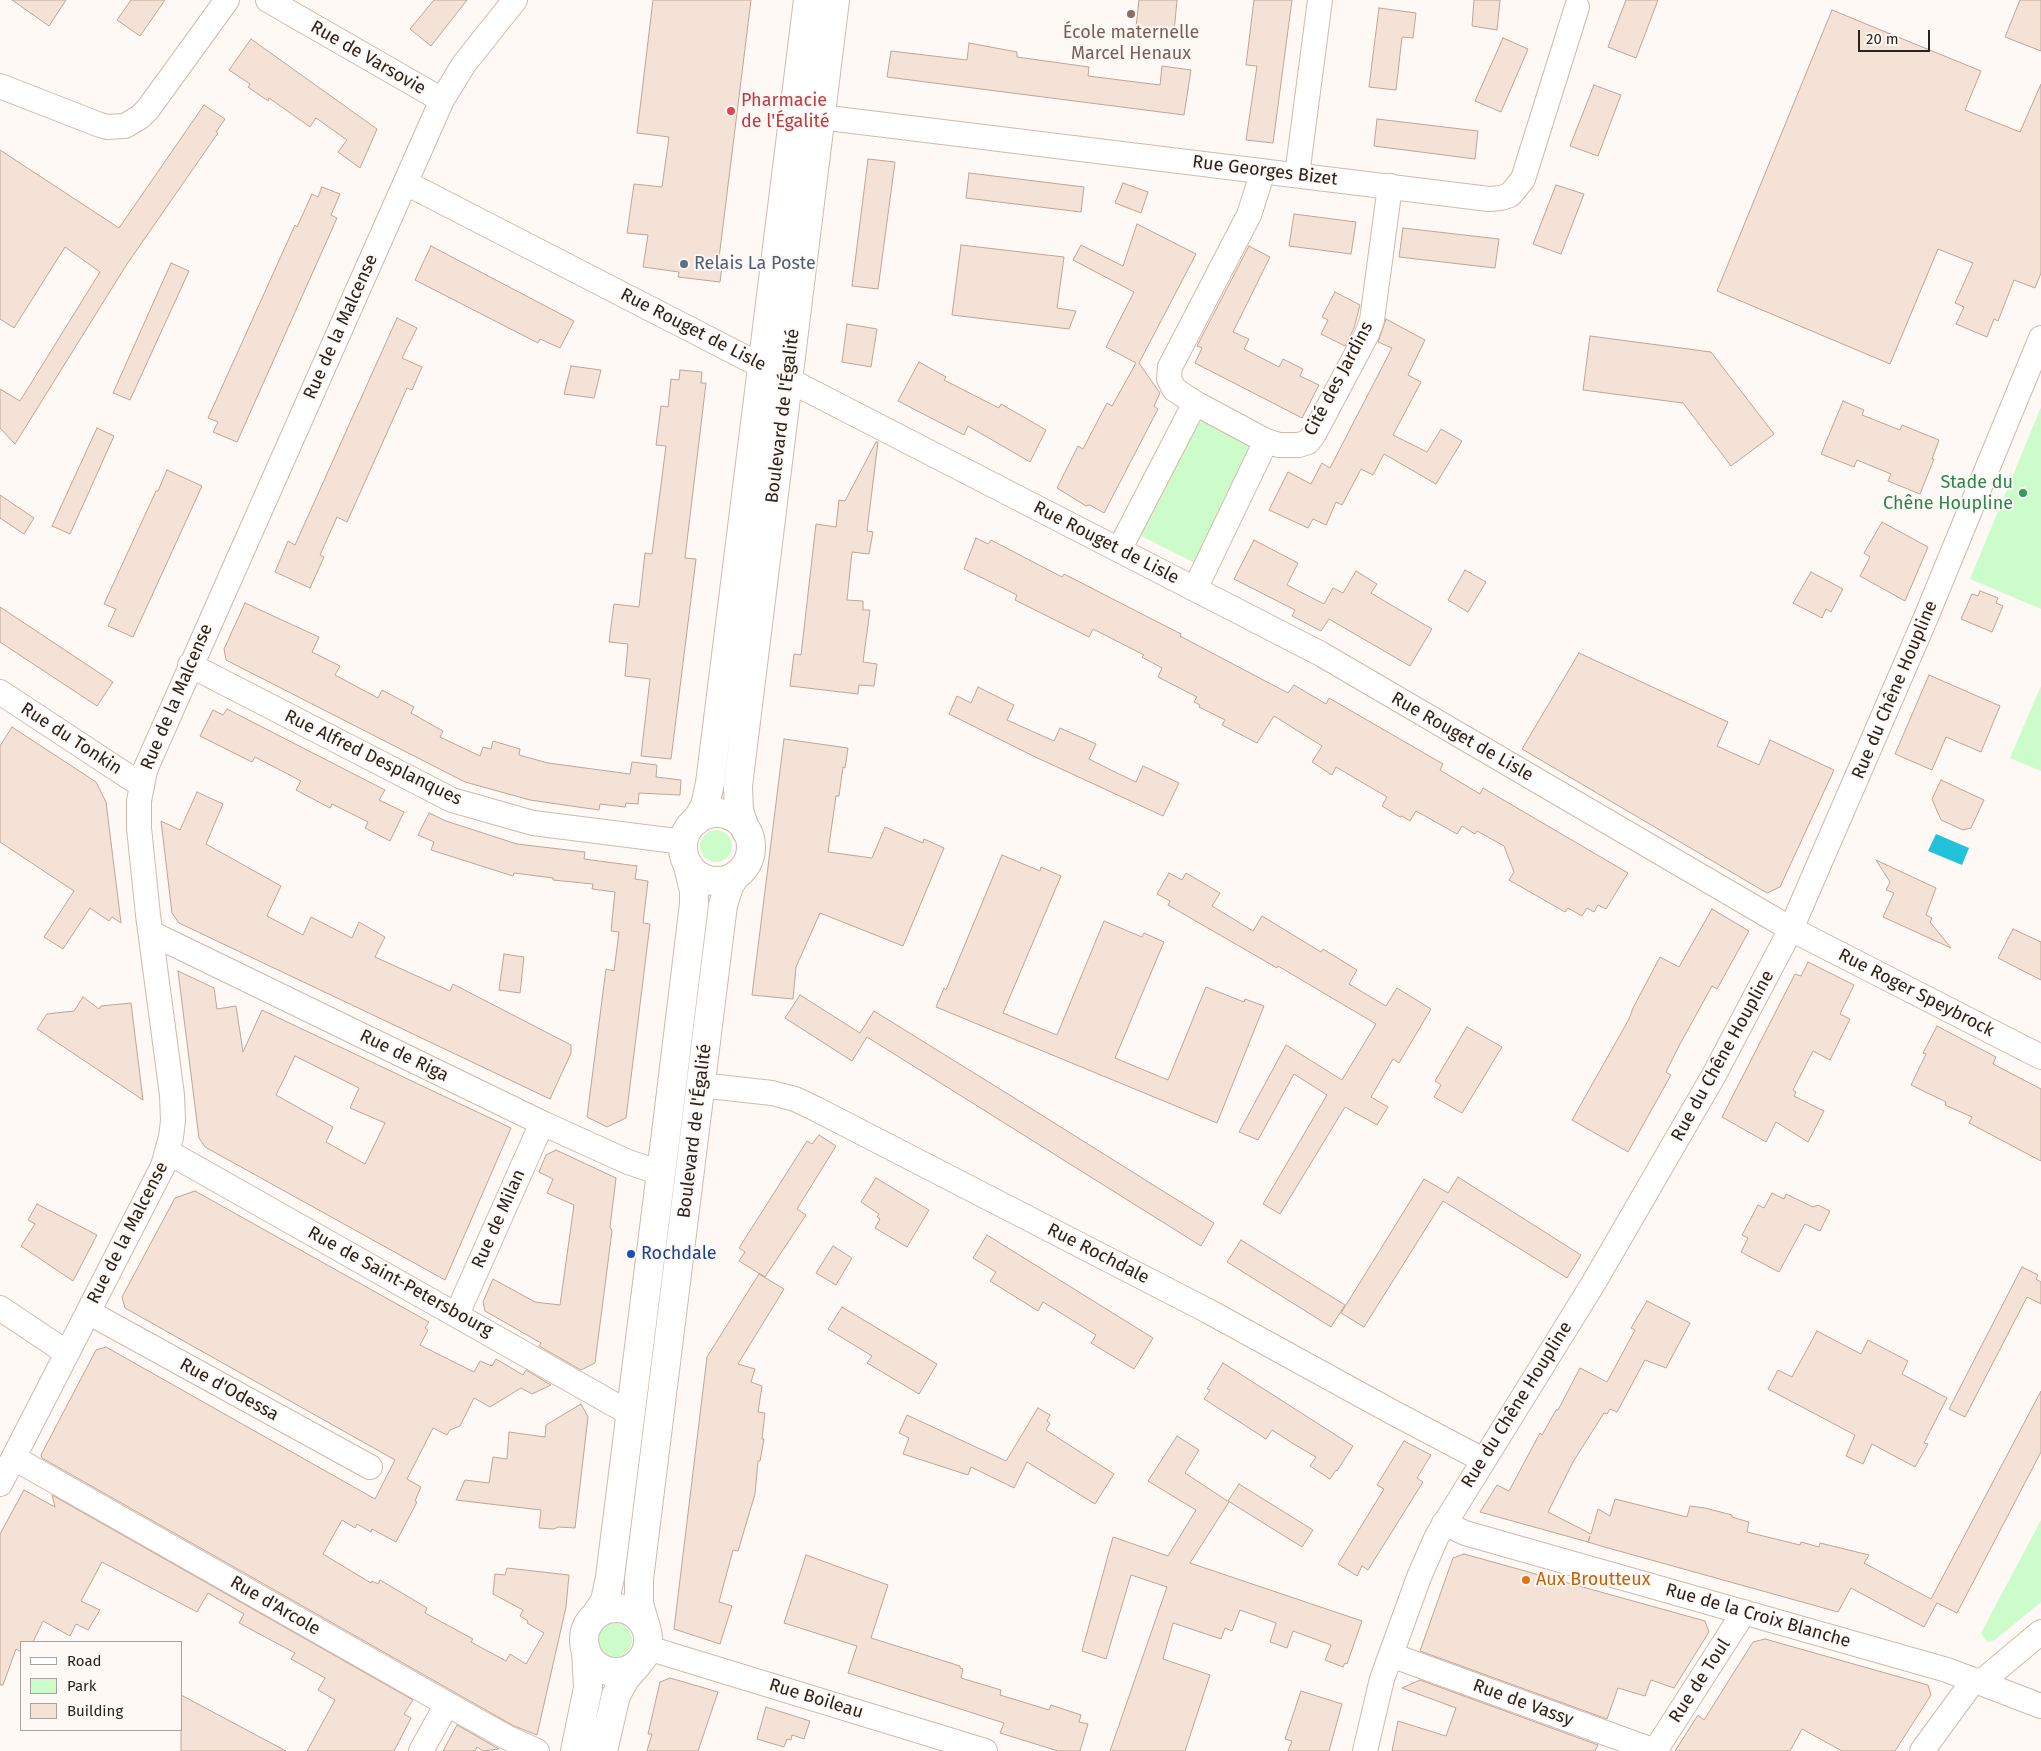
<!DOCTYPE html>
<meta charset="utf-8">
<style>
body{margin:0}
#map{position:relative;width:2041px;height:1751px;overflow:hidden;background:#fff9f6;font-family:"Fira Sans",sans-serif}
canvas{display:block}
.legend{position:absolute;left:20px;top:1641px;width:162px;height:90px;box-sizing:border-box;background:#fff9f6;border:1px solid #aaa39f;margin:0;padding:6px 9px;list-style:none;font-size:15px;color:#2b221c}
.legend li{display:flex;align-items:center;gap:10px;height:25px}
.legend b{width:25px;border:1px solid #aaa39f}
.scale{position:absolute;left:1858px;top:30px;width:72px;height:22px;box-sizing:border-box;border:2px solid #2b221c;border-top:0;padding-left:6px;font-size:15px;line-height:18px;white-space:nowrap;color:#2b221c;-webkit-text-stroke:4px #fff9f6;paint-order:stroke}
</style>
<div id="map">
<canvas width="2041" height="1751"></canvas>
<ul class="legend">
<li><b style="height:6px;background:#fff"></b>Road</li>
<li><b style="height:14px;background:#cbfcca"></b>Park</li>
<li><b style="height:14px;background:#f4e2d7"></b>Building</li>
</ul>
<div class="scale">20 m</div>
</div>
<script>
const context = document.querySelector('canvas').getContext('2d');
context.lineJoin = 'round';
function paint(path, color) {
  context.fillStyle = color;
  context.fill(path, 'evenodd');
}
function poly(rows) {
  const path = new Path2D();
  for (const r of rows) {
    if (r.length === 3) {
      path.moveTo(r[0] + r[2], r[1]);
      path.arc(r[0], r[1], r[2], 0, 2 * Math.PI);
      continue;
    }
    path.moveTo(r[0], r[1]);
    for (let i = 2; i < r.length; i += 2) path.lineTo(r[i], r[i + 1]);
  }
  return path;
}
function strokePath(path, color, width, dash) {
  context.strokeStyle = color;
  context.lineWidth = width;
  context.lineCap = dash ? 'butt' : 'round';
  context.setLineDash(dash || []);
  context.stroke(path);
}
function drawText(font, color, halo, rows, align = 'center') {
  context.font = font + ' "Fira Sans",sans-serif';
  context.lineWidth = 4;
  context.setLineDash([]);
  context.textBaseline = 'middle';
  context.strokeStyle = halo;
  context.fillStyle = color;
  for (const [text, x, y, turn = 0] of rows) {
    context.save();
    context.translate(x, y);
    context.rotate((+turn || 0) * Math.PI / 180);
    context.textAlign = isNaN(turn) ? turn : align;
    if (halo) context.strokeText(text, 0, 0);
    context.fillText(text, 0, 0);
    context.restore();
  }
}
paint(poly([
 [2041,407,2041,609,1970,579],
 [1212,420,1248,444,1252,459,1199,565,1135,533,1198,422],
 [2041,686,2041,771,2010,758],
 [716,846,16],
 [2041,1520,2041,1602,1995,1640,1987,1642,1981,1633],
 [615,1640,17]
]), '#cbfcca');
paint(poly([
 [1936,834,1969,848,1962,865,1928,851]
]), '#24c2da');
const building = poly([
 [12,0,66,0,49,26,12,0],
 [131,0,165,0,140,36,117,20,131,0],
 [434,0,467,0,431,46,410,29,434,0],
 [653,0,751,0,719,258,723,259,720,282,678,277,679,272,643,267,648,235,627,233,634,184,662,187,669,137,637,133,653,0],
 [1139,0,1177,0,1174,32,1136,27,1139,0],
 [1254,0,1292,0,1273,143,1246,140,1257,66,1246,65,1254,0],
 [1474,0,1500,0,1497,30,1472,26,1474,0],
 [1626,0,1658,0,1636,58,1608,47,1626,0],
 [2020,0,2041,0,2041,51,2005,37,2020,0],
 [1379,8,1416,13,1413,38,1402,37,1396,90,1369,87,1379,8],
 [1832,10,1981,71,1965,110,2020,132,2041,84,2041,273,2035,288,2014,280,1998,321,1994,319,1987,337,1956,324,1964,307,1955,303,1973,263,1938,249,1890,364,1717,291,1832,10],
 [1503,38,1528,49,1501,112,1475,101,1503,38],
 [251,39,377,129,360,168,338,152,347,140,316,118,310,127,269,98,268,101,248,87,250,84,229,70,251,39],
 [969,43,1017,52,1017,57,1089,67,1088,76,1160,85,1162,66,1191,70,1184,115,887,77,891,51,967,60,969,43],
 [1594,85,1621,95,1598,156,1570,146,1594,85],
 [204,105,225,119,216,132,218,133,127,264,15,444,0,428,0,389,20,401,100,272,65,247,14,328,0,319,0,150,119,228,204,105],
 [1377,119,1478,131,1475,159,1374,146,1377,119],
 [868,159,895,162,878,289,852,286,868,159],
 [969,173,1084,187,1081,212,966,198,969,173],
 [1123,183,1148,192,1141,213,1115,203,1123,183],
 [1556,185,1584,194,1561,254,1533,244,1556,185],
 [322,187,340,194,331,215,337,218,237,442,213,432,218,422,208,418,295,225,297,227,312,194,318,197,322,187],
 [1294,214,1356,222,1351,254,1289,246,1294,214],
 [1137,224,1196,254,1139,363,1160,393,1154,406,1158,409,1104,513,1090,505,1086,506,1057,488,1078,446,1083,449,1107,403,1112,406,1136,363,1106,347,1134,292,1073,260,1081,245,1123,266,1137,224],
 [1403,228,1499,239,1495,268,1399,257,1403,228],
 [961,245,1064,257,1057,308,1076,311,1069,329,952,315,961,245],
 [431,246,574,321,560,348,540,339,538,343,415,280,431,246],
 [1249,246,1270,257,1233,332,1249,339,1244,349,1279,367,1283,359,1303,369,1300,376,1319,385,1302,418,1195,363,1202,348,1197,346,1249,246],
 [171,263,189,271,130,400,113,393,171,263],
 [1335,292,1360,305,1354,328,1345,346,1321,334,1328,320,1322,317,1335,292],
 [397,318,417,328,402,358,422,367,412,390,407,388,347,522,337,517,320,555,324,557,310,588,275,572,288,541,295,545,397,318],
 [1386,319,1425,340,1408,375,1421,382,1393,435,1427,452,1441,429,1462,441,1436,484,1384,454,1373,475,1361,469,1342,505,1336,502,1326,525,1313,519,1308,528,1269,510,1288,472,1311,484,1322,463,1330,468,1392,348,1378,342,1386,319],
 [847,324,877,329,871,367,842,362,847,324],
 [1590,336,1711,352,1774,434,1731,466,1683,403,1583,390,1590,336],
 [919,362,946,377,944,380,999,408,1001,404,1046,430,1030,462,968,426,964,435,898,401,919,362],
 [571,366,601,370,594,398,564,394,571,366],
 [680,370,702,372,701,383,706,383,685,558,696,559,671,759,641,756,650,679,625,676,628,644,609,642,614,604,639,607,645,553,652,554,666,446,656,445,661,406,668,407,671,379,679,380,680,370],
 [1843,401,1864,410,1862,415,1900,430,1902,425,1939,440,1932,459,1934,459,1920,494,1888,481,1891,474,1857,460,1854,467,1821,454,1843,401],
 [97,428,114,436,70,534,52,526,97,428],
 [876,442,878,442,867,531,873,532,869,554,852,552,847,600,863,601,863,610,870,610,863,662,877,664,874,686,859,685,858,694,790,686,794,654,801,655,816,524,836,527,839,500,845,501,876,442],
 [167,470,202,486,133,637,108,626,116,609,104,604,156,491,158,491,167,470],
 [0,495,34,518,24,534,0,518,0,495],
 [1882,522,1928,547,1905,601,1860,576,1870,557,1864,553,1882,522],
 [976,538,988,544,991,540,1062,577,1064,574,1181,634,1180,636,1288,693,1294,685,1326,704,1329,698,1443,764,1440,770,1480,794,1483,788,1628,873,1606,909,1598,905,1594,912,1587,908,1582,916,1568,908,1565,912,1509,880,1514,872,1504,846,1477,831,1475,834,1462,826,1457,834,1416,811,1410,821,1402,816,1400,817,1382,806,1387,797,1336,767,1332,775,1312,762,1322,746,1274,716,1257,743,1222,725,1225,720,1199,707,1200,705,1194,702,1197,697,1158,677,1162,668,1142,657,1144,655,1093,629,1089,637,1015,600,1017,595,964,569,976,538],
 [1254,540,1298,563,1287,585,1324,604,1333,588,1343,593,1356,571,1377,584,1371,593,1432,629,1410,666,1329,619,1321,631,1292,616,1295,610,1234,579,1254,540],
 [1465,570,1486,582,1468,612,1448,600,1465,570],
 [1811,572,1843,589,1831,612,1826,609,1822,618,1793,603,1811,572],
 [1980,591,1998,598,1996,603,2003,606,1992,632,1961,619,1972,594,1978,596,1980,591],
 [245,603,319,637,312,652,340,666,335,675,378,698,382,690,414,707,411,713,443,731,440,737,480,756,483,747,491,749,493,741,520,749,519,755,548,763,630,774,632,762,657,765,656,777,681,780,680,795,639,793,638,804,626,803,625,807,600,804,599,810,530,800,465,782,226,660,224,649,245,603],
 [0,607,113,682,97,706,0,642,0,607],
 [1579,653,1728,722,1717,746,1759,765,1770,740,1834,770,1780,887,1767,893,1522,749,1579,653],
 [1929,675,2000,706,1981,752,1946,737,1932,770,1895,754,1929,675],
 [978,687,1014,705,1007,720,1054,741,1060,728,1096,744,1089,759,1119,774,1136,782,1143,766,1179,783,1163,816,1031,755,949,714,957,696,971,703,978,687],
 [227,709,385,790,379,800,404,812,390,841,365,828,368,822,332,804,330,808,296,790,301,781,255,757,252,762,200,736,213,710,223,715,227,709],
 [12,727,96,782,106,802,121,923,112,917,109,921,90,908,63,949,44,937,74,891,0,842,0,746,12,727],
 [784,739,848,748,845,768,843,767,839,796,836,796,828,852,872,858,885,827,923,843,924,839,944,848,903,946,820,913,796,967,793,999,752,995,784,739],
 [1941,780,1984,800,1971,828,1963,830,1941,820,1932,799,1941,780],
 [197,792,223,804,206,844,281,886,267,916,303,935,311,917,352,938,359,922,385,937,375,957,450,991,453,984,571,1045,571,1053,550,1099,179,923,172,913,161,821,180,830,197,792],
 [429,813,446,821,517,844,585,852,584,859,637,866,635,879,648,881,643,923,650,924,626,1118,607,1127,587,1117,606,969,614,971,619,932,611,931,615,892,592,889,593,884,553,880,553,878,514,873,513,876,431,850,434,842,418,835,429,813],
 [1002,855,1040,871,1041,867,1061,876,1003,1013,1057,1035,1104,921,1142,937,1144,933,1164,942,1115,1058,1168,1080,1206,987,1244,1002,1245,999,1264,1006,1217,1123,936,1007,944,988,946,990,1002,855],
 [1876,860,1936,888,1926,915,1932,918,1930,922,1951,948,1883,917,1894,893,1886,890,1890,882,1876,860],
 [1169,873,1182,880,1186,873,1220,893,1212,906,1253,931,1262,916,1321,952,1323,949,1357,970,1349,984,1386,1006,1397,988,1431,1009,1399,1063,1393,1059,1371,1097,1388,1107,1377,1125,1345,1107,1280,1214,1263,1204,1327,1095,1294,1074,1258,1140,1239,1132,1286,1045,1342,1080,1376,1024,1278,966,1277,968,1168,905,1170,901,1157,894,1169,873],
 [1712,909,1749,931,1717,989,1712,986,1680,1044,1666,1072,1671,1075,1628,1152,1572,1120,1629,1019,1633,1008,1660,957,1679,967,1712,909],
 [2013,929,2041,942,2041,980,1998,958,2013,929],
 [504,954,524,957,520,993,499,990,504,954],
 [1808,962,1854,985,1840,1014,1850,1019,1830,1060,1813,1051,1793,1090,1796,1092,1794,1096,1824,1111,1808,1142,1776,1122,1766,1142,1722,1117,1795,974,1801,976,1808,962],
 [178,971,214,988,217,1009,236,1006,243,1052,262,1010,511,1128,445,1280,205,1147,199,1138,178,971],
 [295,1056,359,1088,350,1108,385,1123,365,1164,326,1142,333,1127,276,1095,295,1056],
 [800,995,860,1033,874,1011,1008,1094,1214,1223,1201,1246,867,1037,852,1061,785,1018,800,995],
 [83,997,99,1009,101,1006,131,1003,143,1100,37,1029,47,1014,74,1011,83,997],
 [1937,1026,1996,1057,1993,1064,2041,1089,2041,1161,1969,1123,1972,1117,1945,1105,1946,1102,1911,1085,1926,1054,1923,1053,1937,1026],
 [1467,1027,1502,1047,1462,1113,1434,1097,1441,1085,1435,1081,1467,1027],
 [819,1135,836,1146,797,1209,806,1215,765,1277,739,1261,745,1252,739,1248,807,1141,812,1144,819,1135],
 [556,1150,616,1178,610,1227,612,1231,595,1363,581,1370,539,1346,541,1343,485,1311,483,1302,493,1279,535,1302,560,1305,574,1205,547,1193,553,1179,539,1172,546,1155,556,1150],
 [1458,1177,1581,1255,1567,1278,1443,1201,1364,1327,1341,1313,1424,1179,1448,1193,1458,1177],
 [876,1178,929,1210,907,1247,875,1228,880,1219,877,1217,879,1214,861,1202,876,1178],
 [195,1191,429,1322,425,1328,428,1330,420,1345,474,1372,480,1361,492,1366,496,1359,523,1375,526,1370,551,1385,532,1394,521,1388,490,1407,474,1398,460,1426,450,1430,447,1435,433,1428,407,1479,421,1487,415,1501,417,1502,396,1542,372,1529,371,1532,357,1524,355,1528,342,1520,323,1554,371,1583,372,1581,378,1584,380,1580,407,1596,427,1608,425,1613,473,1639,471,1642,506,1661,510,1654,526,1664,544,1633,527,1623,528,1621,520,1616,523,1610,493,1594,495,1574,505,1575,507,1568,569,1575,566,1607,537,1735,514,1726,454,1692,42,1458,41,1455,96,1350,106,1347,375,1499,395,1460,125,1308,122,1297,175,1198,195,1191],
 [1772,1193,1784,1199,1786,1194,1813,1207,1818,1205,1830,1211,1820,1231,1805,1224,1779,1272,1741,1252,1748,1238,1742,1235,1758,1205,1764,1208,1772,1193],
 [37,1204,97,1235,73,1281,21,1246,35,1224,28,1220,37,1204],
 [987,1235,1153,1338,1134,1369,1091,1343,1096,1335,1043,1302,1038,1311,990,1281,996,1272,973,1258,987,1235],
 [1241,1240,1345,1305,1331,1327,1227,1262,1241,1240],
 [833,1246,852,1258,836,1285,816,1273,833,1246],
 [2022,1267,2038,1275,2036,1279,2041,1282,2041,1304,2027,1297,1965,1417,1949,1409,2022,1267],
 [759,1274,784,1289,738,1364,755,1369,751,1382,762,1386,758,1412,765,1413,762,1439,764,1439,760,1461,758,1461,755,1494,738,1551,733,1550,719,1602,732,1606,720,1644,674,1629,707,1357,759,1274],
 [1647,1301,1690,1323,1666,1368,1645,1360,1617,1412,1610,1409,1607,1414,1604,1413,1573,1462,1548,1512,1591,1534,1598,1509,1610,1516,1615,1499,1687,1517,1690,1506,1705,1508,1732,1515,1732,1517,1749,1522,1747,1532,1800,1545,1801,1542,1819,1547,1820,1543,1869,1555,1864,1563,1931,1599,2041,1391,2041,1452,1957,1613,1937,1603,1924,1627,1851,1588,1838,1612,1601,1546,1588,1542,1590,1536,1588,1542,1480,1512,1497,1485,1509,1491,1540,1433,1542,1435,1556,1410,1558,1410,1580,1368,1607,1382,1635,1330,1631,1328,1647,1301],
 [842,1307,937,1364,919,1394,867,1363,872,1356,828,1329,842,1307],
 [1817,1331,1861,1354,1868,1340,1908,1361,1902,1374,1947,1398,1924,1443,1928,1444,1915,1467,1872,1444,1863,1464,1846,1456,1855,1435,1768,1389,1778,1370,1792,1377,1817,1331],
 [1223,1363,1353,1446,1337,1471,1336,1470,1330,1479,1310,1466,1316,1457,1294,1444,1272,1430,1266,1439,1204,1399,1210,1390,1207,1389,1223,1363],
 [581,1404,588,1417,575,1528,558,1527,554,1529,539,1528,541,1510,456,1500,465,1480,489,1483,493,1457,507,1459,509,1432,545,1437,546,1425,581,1404],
 [1038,1408,1050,1415,1047,1421,1050,1423,1046,1430,1114,1474,1095,1504,1027,1462,1014,1488,971,1467,968,1475,903,1454,909,1438,899,1433,907,1415,1006,1461,1038,1408],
 [1177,1436,1199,1450,1185,1473,1229,1502,1190,1563,1362,1621,1347,1664,1345,1663,1343,1667,1325,1660,1331,1645,1293,1631,1287,1648,1270,1642,1276,1623,1240,1610,1232,1631,1225,1628,1221,1639,1173,1623,1163,1659,1210,1675,1185,1751,1110,1751,1167,1587,1131,1575,1106,1659,1082,1651,1113,1537,1168,1556,1196,1510,1148,1481,1177,1436],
 [1404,1441,1431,1455,1417,1478,1423,1482,1368,1570,1362,1566,1357,1576,1338,1564,1384,1489,1377,1485,1404,1441],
 [1239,1484,1313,1530,1302,1547,1228,1501,1239,1484],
 [24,1490,55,1507,52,1495,413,1700,404,1714,411,1718,394,1751,307,1751,335,1700,318,1690,325,1678,291,1659,295,1653,239,1623,244,1614,208,1593,197,1612,102,1562,81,1601,100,1610,88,1630,76,1624,70,1636,43,1621,33,1642,21,1642,21,1652,16,1649,3,1685,0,1685,0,1534,24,1490],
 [1464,1554,1705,1621,1709,1632,1674,1688,1651,1680,1645,1696,1618,1688,1607,1719,1420,1651,1453,1558,1464,1554],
 [806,1555,888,1585,871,1638,960,1666,960,1668,963,1669,961,1678,1001,1690,1000,1695,1049,1710,1051,1705,1081,1715,1079,1722,1088,1724,1080,1751,1058,1751,1000,1733,1004,1723,848,1673,857,1646,784,1623,806,1555],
 [1765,1639,1928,1685,1931,1695,1895,1751,1842,1751,1802,1729,1790,1751,1675,1751,1698,1715,1704,1720,1753,1642,1765,1639],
 [670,1678,718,1692,698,1751,647,1751,652,1734,648,1734,660,1682,670,1678],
 [1420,1680,1598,1745,1595,1751,1392,1751,1398,1721,1446,1736,1456,1708,1402,1688,1420,1680],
 [1301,1691,1342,1704,1329,1751,1288,1751,1292,1741,1285,1739,1301,1691],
 [181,1695,286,1751,181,1751,181,1695],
 [766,1707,810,1721,804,1739,792,1735,791,1740,787,1739,784,1747,757,1739,766,1707],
 [457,1725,499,1749,483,1751,477,1747,475,1751,443,1751,457,1725]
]);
paint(building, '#f4e2d7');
strokePath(building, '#bea596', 1);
const minor = poly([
 [268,0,442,100],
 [0,86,100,125,107,127,125,126,140,117,148,109,227,0],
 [820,117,1489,199,1501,198,1510,195,1523,179,1577,7],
 [1297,175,1320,0],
 [406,183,1321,654,1791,929,2041,1057],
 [1195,403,1266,441],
 [1119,550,1195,403,1174,389,1169,379,1170,367,1249,215,1263,171],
 [1195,589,1266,441,1279,445,1299,445,1308,442,1314,434,1367,334,1372,320,1390,186],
 [190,665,452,800,533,823,684,842],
 [0,692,141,785],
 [151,933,542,1123,628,1162,661,1173],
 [700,1085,772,1093,795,1099,816,1109,1208,1311,1392,1412,1483,1460],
 [168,1152,631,1414],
 [0,1308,67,1353],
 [88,1312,370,1467],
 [457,1314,542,1123],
 [14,1458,447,1704,508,1738,537,1751],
 [0,1484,163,1166,171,1137,173,1121,172,1095,148,915,139,828,139,801,145,770,442,100,464,64,515,0],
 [1444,1523,1465,1533,1947,1670,2041,1706],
 [648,1648,985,1751],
 [1391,1655,1655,1751],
 [1980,1683,2041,1632],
 [421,1751,447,1704],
 [1365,1751,1382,1679,1419,1577,1437,1536,1593,1284,1714,1075,1791,929,1924,622,2041,338],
 [1655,1751,1744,1612],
 [1922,1751,1974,1680]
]);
const major = poly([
 [717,847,34],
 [696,821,705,806,710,783,808,0],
 [746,831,739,811,738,786,835,0],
 [616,1640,32],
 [595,1616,605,1601,610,1577,668,1117,694,904,694,891,688,866],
 [646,1627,639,1604,639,1579,723,905,729,886,736,875],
 [575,1751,588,1688,586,1650],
 [603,1751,616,1695,625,1679,637,1665]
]);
strokePath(minor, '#d2b9aa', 26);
strokePath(major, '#d2b9aa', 30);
strokePath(minor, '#fff', 24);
strokePath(major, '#fff', 28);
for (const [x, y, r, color] of [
 [1131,14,5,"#8d6e63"],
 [731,111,5,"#e0444e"],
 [684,264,5,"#5c6f8a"],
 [2023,493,5,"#2e9e5b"],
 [631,1254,5,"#1a4fb4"],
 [1526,1580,5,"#e8710a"]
]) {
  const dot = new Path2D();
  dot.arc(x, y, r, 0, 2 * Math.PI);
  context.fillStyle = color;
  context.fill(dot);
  strokePath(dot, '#fff9f6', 2);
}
drawText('18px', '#785e54', '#fff9f6', [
 ["École maternelle",1131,33],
 ["Marcel Henaux",1131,54]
]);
drawText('18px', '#2b221c', '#fff9f6', [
 ["Rue de Varsovie",368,58,30],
 ["Rue Georges Bizet",1265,171,7],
 ["Rue de la Malcense",341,327,-66],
 ["Rue Rouget de Lisle",693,330,27],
 ["Cité des Jardins",1339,379,-62],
 ["Boulevard de l'Égalité",783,416,-83],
 ["Rue Rouget de Lisle",1106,543,27],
 ["Rue du Chêne Houpline",1895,690,-67],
 ["Rue de la Malcense",177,697,-67],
 ["Rue Rouget de Lisle",1462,737,30],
 ["Rue du Tonkin",71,739,33],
 ["Rue Alfred Desplanques",373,758,26],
 ["Rue Roger Speybrock",1916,993,27],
 ["Rue de Riga",404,1056,26],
 ["Rue du Chêne Houpline",1723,1056,-61],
 ["Boulevard de l'Égalité",695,1131,-83],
 ["Rue de Milan",499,1219,-66],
 ["Rue de la Malcense",128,1233,-63],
 ["Rue Rochdale",1098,1254,27],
 ["Rue de Saint-Petersbourg",400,1282,29],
 ["Rue d'Odessa",229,1390,29],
 ["Rue du Chêne Houpline",1517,1405,-58],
 ["Rue d'Arcole",275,1606,30],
 ["Rue de la Croix Blanche",1758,1616,16],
 ["Rue de Toul",1700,1681,-57],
 ["Rue Boileau",816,1699,17],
 ["Rue de Vassy",1523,1703,20]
]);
drawText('18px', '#be3a42', '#fff9f6', [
 ["Pharmacie",741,101],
 ["de l'Égalité",741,122]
], 'left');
drawText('18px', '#4e5e75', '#fff9f6', [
 ["Relais La Poste",694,264]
], 'left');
drawText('18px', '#27864d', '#fff9f6', [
 ["Stade du",2013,483],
 ["Chêne Houpline",2013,504]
], 'right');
drawText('18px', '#164399', '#fff9f6', [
 ["Rochdale",641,1254]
], 'left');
drawText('18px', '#c56008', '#fff9f6', [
 ["Aux Broutteux",1536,1580]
], 'left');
</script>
